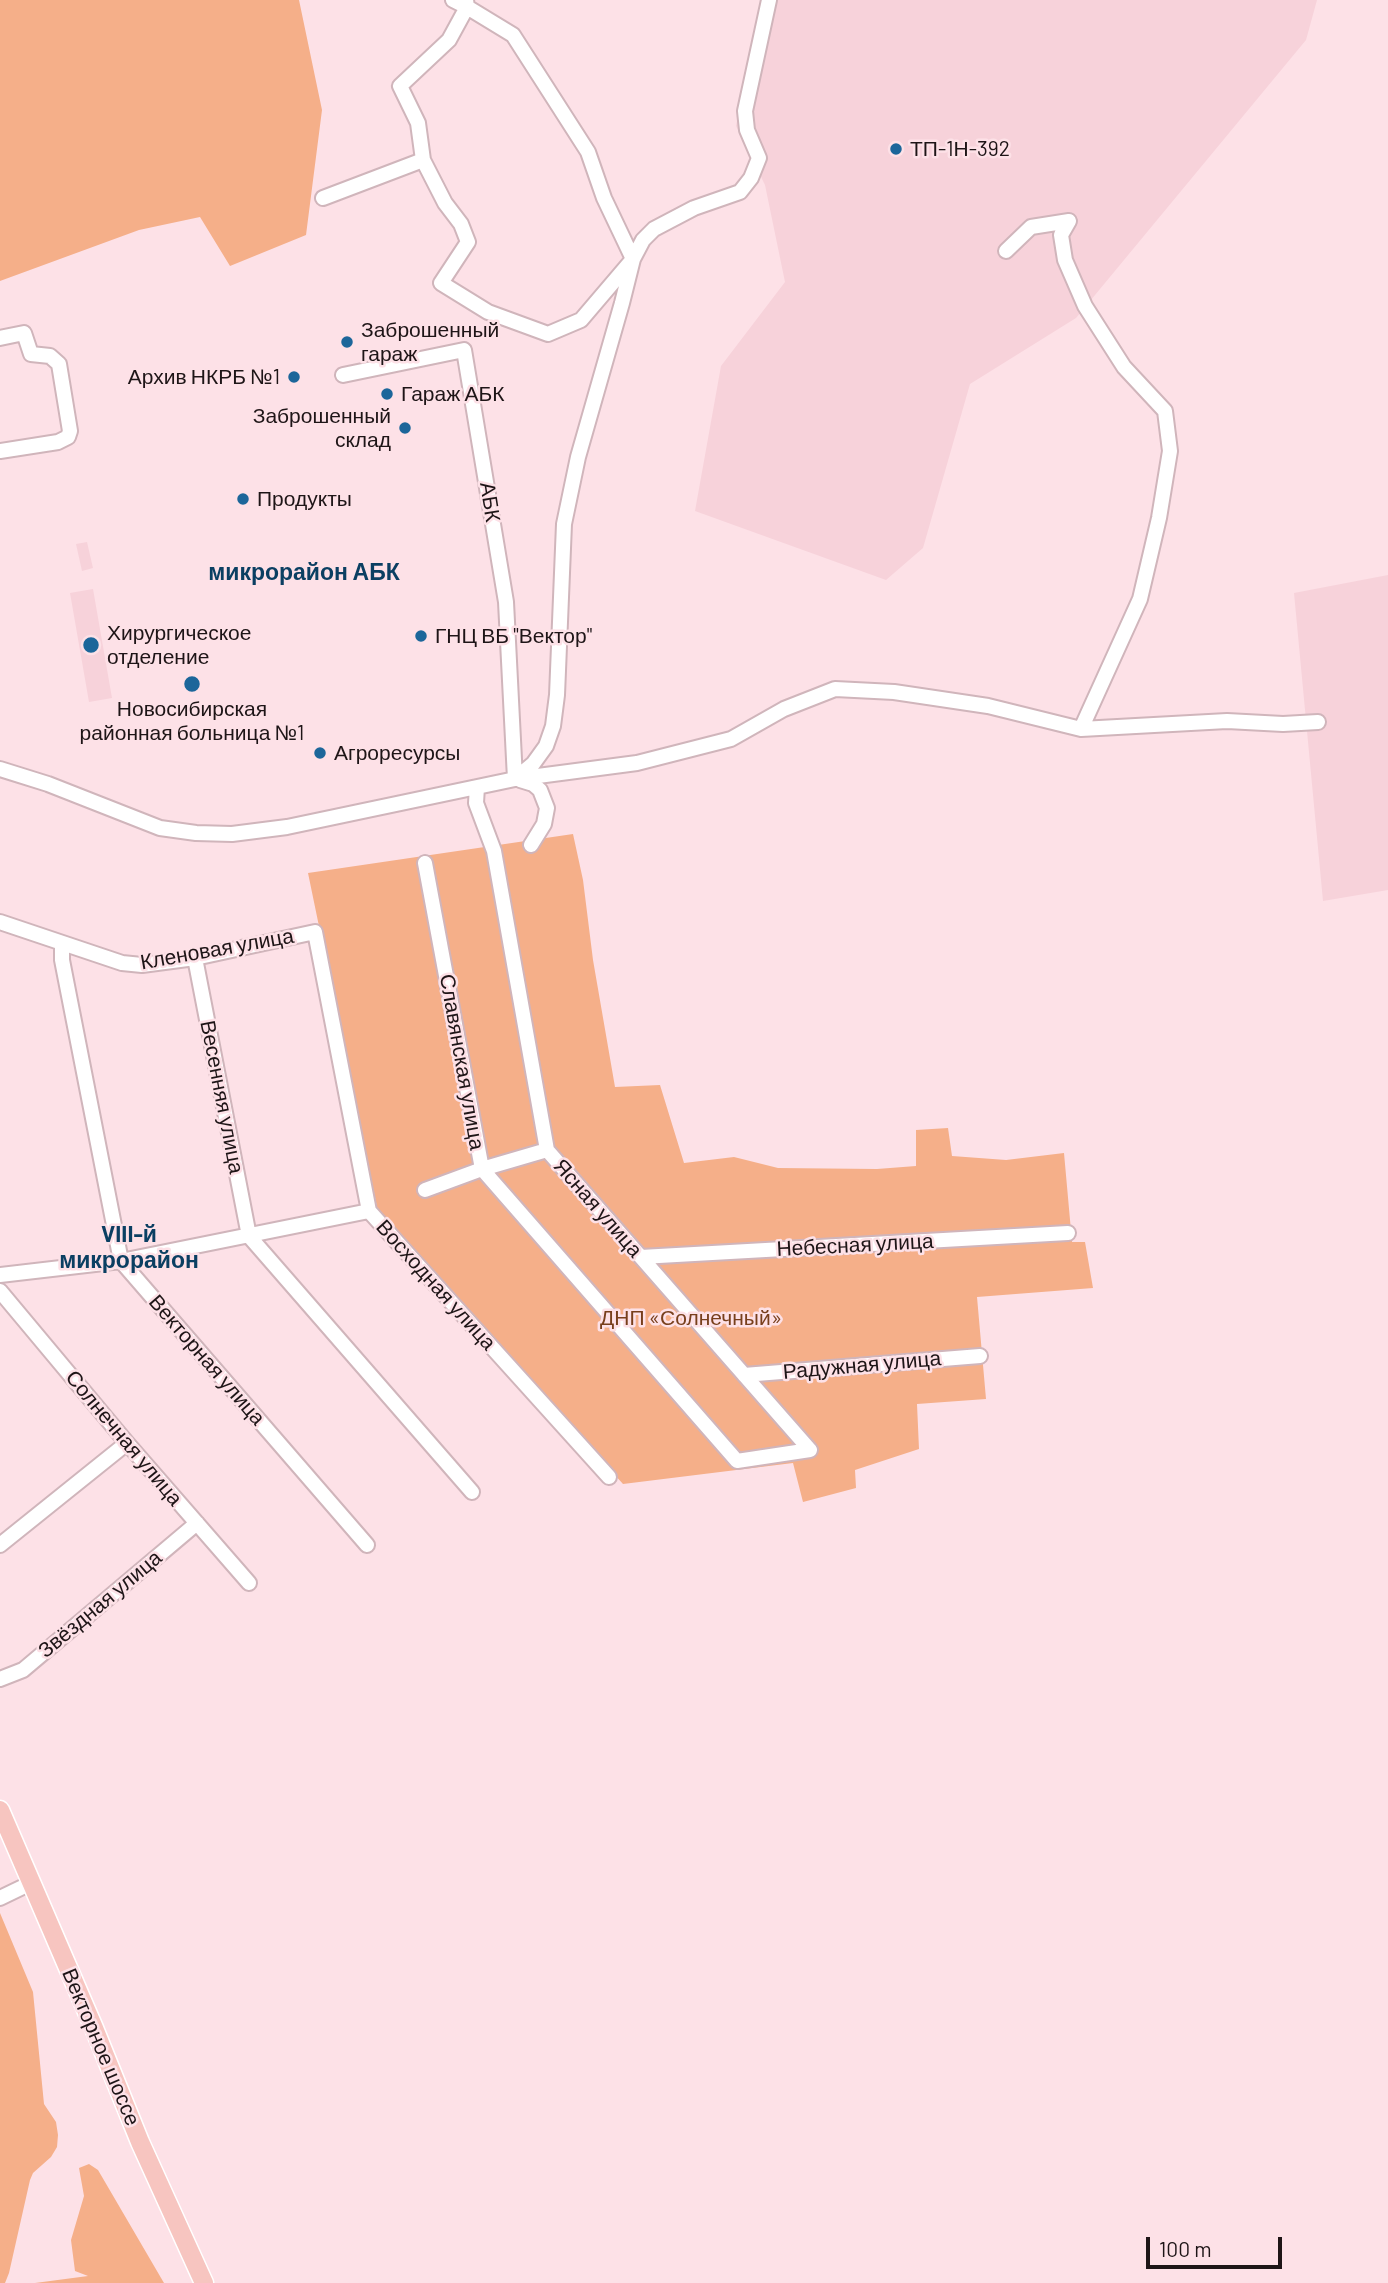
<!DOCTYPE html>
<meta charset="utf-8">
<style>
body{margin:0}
#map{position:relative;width:1388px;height:2283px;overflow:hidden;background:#fde1e7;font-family:Barlow,sans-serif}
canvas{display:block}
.scale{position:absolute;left:1146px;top:2237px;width:136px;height:32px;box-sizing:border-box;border:4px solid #1e1517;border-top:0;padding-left:9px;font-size:21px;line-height:24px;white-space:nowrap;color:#1e1517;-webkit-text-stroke:5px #fde1e7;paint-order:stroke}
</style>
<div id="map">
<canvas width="1388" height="2283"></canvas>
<div class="scale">100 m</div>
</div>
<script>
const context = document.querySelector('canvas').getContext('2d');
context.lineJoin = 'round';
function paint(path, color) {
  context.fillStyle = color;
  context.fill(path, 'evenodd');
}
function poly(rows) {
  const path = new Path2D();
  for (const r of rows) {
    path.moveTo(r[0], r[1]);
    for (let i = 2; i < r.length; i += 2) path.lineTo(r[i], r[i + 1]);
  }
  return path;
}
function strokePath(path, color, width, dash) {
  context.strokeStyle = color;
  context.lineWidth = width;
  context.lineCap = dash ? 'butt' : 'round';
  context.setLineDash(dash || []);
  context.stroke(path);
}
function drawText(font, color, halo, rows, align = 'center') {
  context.font = font + ' Barlow,sans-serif';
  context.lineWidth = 5;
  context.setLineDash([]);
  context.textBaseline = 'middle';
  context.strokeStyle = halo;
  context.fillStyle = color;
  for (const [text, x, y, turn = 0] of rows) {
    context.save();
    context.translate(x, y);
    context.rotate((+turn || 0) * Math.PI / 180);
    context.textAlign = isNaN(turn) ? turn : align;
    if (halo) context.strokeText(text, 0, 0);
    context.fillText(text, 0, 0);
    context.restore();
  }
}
paint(poly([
 [761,0,1317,0,1306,40,1076,318,970,384,923,548,886,580,695,511,721,366,785,282,765,185,736,126],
 [87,542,93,568,82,571,76,544],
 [1388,575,1388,890,1323,901,1294,593],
 [93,589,112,698,89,702,70,593]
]), '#f7d2da');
paint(poly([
 [0,0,299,0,322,110,306,235,230,266,200,217,139,230,0,281],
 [573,834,583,880,593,960,615,1087,660,1085,684,1163,734,1157,778,1168,877,1169,916,1166,916,1130,948,1128,952,1156,1006,1160,1064,1153,1072,1242,1085,1242,1093,1288,977,1297,986,1399,917,1404,919,1449,855,1470,856,1488,803,1502,793,1463,623,1484,378,1212,308,873],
 [0,1913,33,1992,44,2104,56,2122,58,2135,57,2147,51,2157,33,2173,30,2180,9,2273,5,2283,0,2283],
 [89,2164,98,2170,164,2283,35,2283,88,2276,75,2271,71,2240,84,2196,79,2168]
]), '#f5af89');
const minor = poly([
 [453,0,467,7,513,35,588,152,604,198,633,259,581,320,548,334,488,312,441,283,468,242,461,224,445,203,423,160,418,123,400,86,449,40,467,7,466,0],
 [323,198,423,160],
 [1006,251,1031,227,1069,221,1061,235,1065,260,1085,306,1124,367,1165,411,1170,451,1159,518,1140,599,1081,729],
 [0,338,24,333,31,354,50,356,59,364,70,431,68,437,58,442,0,451],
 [343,375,464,350,506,602,515,779],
 [0,769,48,784,160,828,196,833,232,834,287,827,515,779,533,764,546,746,553,726,557,695,564,524,578,457,622,303,633,259,643,240,654,229,694,208,740,192,751,178,759,158,747,130,745,111,769,0],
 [515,779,637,763,731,739,784,709,835,689,894,692,988,706,1081,729,1227,721,1283,724,1318,722],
 [520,780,533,784,540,790,547,808,544,824,531,845],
 [477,787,476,803,494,851,547,1150,810,1450],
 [425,863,482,1169,737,1461,810,1450],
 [0,922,122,963,142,965,195,958,315,932,369,1211,609,1477],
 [62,943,62,960,121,1261,367,1545],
 [195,958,249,1236,472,1492],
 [425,1190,482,1169,547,1150],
 [641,1257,1068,1233],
 [0,1275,121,1261,369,1211],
 [0,1291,127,1443,249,1583],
 [744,1375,980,1356],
 [0,1545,127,1443],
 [0,1679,23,1670,197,1523],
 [0,1898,31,1883]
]);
const major = poly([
 [0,1810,94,2028,140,2142,204,2283]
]);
strokePath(minor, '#d0b5bb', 18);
strokePath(major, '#fff', 21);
strokePath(minor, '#fff', 14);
strokePath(major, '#f7c5c0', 18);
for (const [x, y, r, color] of [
 [896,149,7,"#1c669a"],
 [347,342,7,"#1c669a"],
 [294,377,7,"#1c669a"],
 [387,394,7,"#1c669a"],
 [405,428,7,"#1c669a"],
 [243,499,7,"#1c669a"],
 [421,636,7,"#1c669a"],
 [91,645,9,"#1c669a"],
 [192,684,9,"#1c669a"],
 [320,753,7,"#1c669a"]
]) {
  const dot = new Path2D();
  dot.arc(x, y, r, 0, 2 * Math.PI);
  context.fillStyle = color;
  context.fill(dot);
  strokePath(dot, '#fde1e7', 2.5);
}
drawText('21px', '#1e1517', '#fde1e7', [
 ["ТП-1Н-392",910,149],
 ["Заброшенный",361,330],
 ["гараж",361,354],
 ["Архив НКРБ №1",280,377,"right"],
 ["Гараж АБК",401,394],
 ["Заброшенный",391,416,"right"],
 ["склад",391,440,"right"],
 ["Продукты",257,499],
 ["Хирургическое",107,633],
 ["отделение",107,657],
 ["ГНЦ ВБ \"Вектор\"",435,636],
 ["Новосибирская",192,709,"center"],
 ["районная больница №1",192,733,"center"],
 ["Агроресурсы",334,753]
], 'left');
drawText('21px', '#1e1517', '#fde1e7', [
 ["АБК",490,502,81],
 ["Кленовая улица",217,949,-10],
 ["Славянская улица",462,1062,80],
 ["Весенняя улица",222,1097,79],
 ["Ясная улица",598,1208,49],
 ["Небесная улица",855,1245,-3],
 ["Восходная улица",436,1285,48],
 ["Векторная улица",207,1360,49],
 ["Радужная улица",862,1365,-5],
 ["Солнечная улица",124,1438,50],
 ["Звёздная улица",100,1604,-40],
 ["Векторное шоссе",101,2047,67]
]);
drawText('21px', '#783f1c', '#fde1e7', [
 ["ДНП «Солнечный»",691,1318]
]);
drawText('bold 23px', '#0b3f62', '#fde1e7', [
 ["микрорайон АБК",304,572],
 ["VIII-й",129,1234],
 ["микрорайон",129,1260]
]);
</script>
